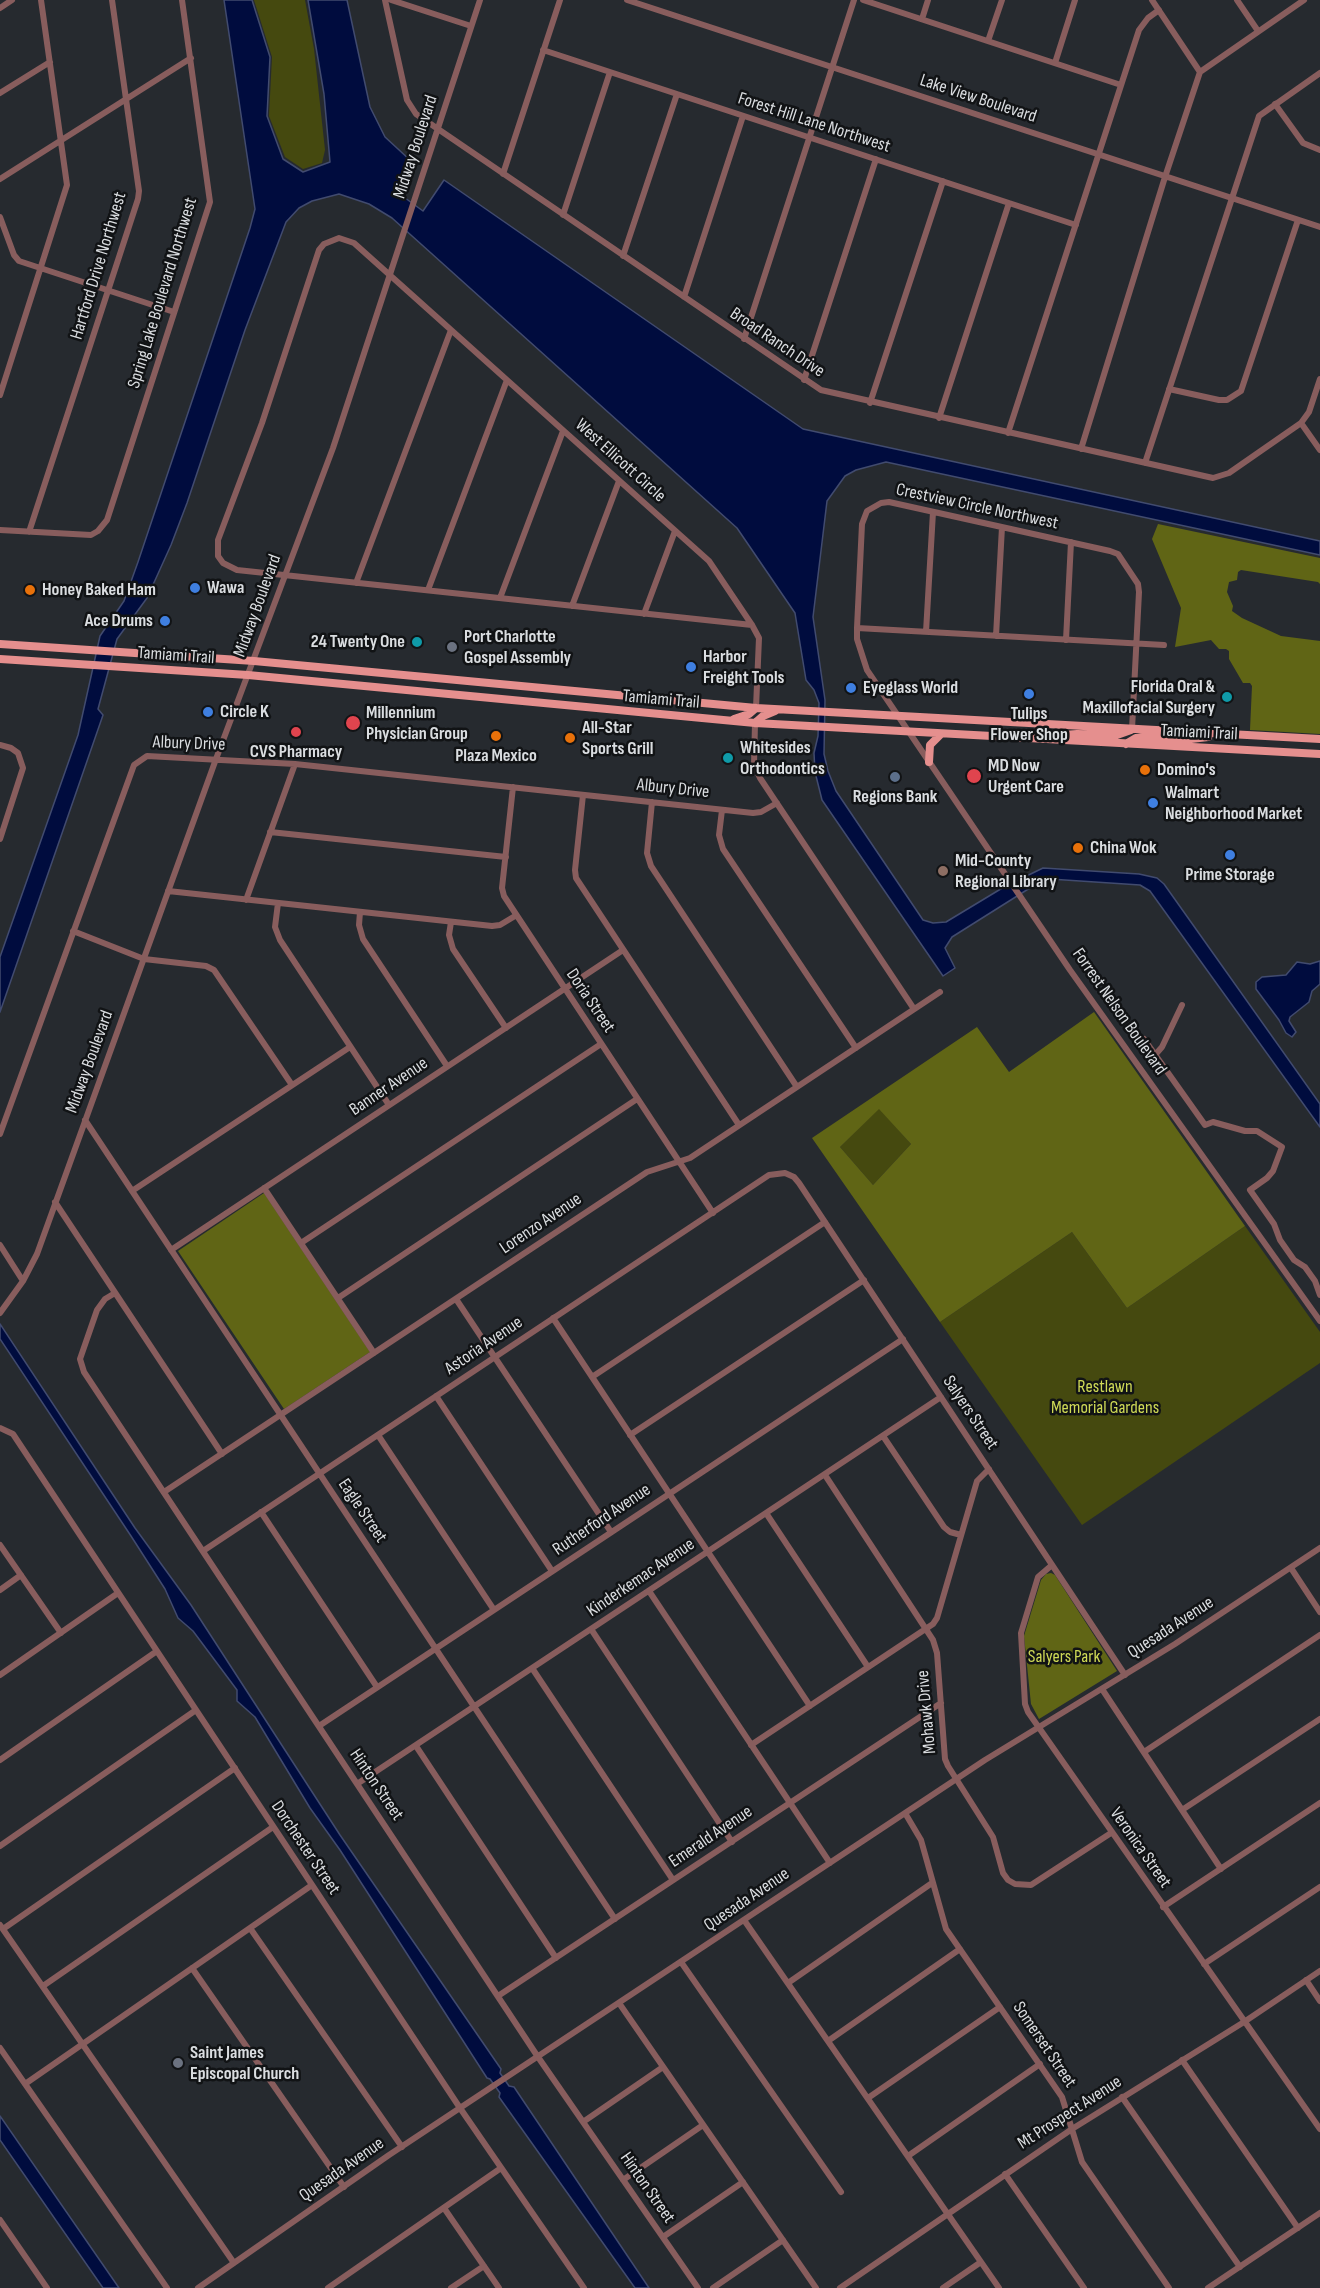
<!DOCTYPE html>
<style>
body{margin:0}
canvas{display:block;background:#262a2f}
</style>
<canvas width="1320" height="2288"></canvas>
<script>
const context = document.querySelector('canvas').getContext('2d');
context.lineJoin = 'round';
function paint(path, color) {
  context.fillStyle = color;
  context.fill(path, 'evenodd');
}
function poly(rows) {
  const path = new Path2D();
  for (const r of rows) {
    path.moveTo(r[0], r[1]);
    for (let i = 2; i < r.length; i += 2) path.lineTo(r[i], r[i + 1]);
  }
  return path;
}
function strokePath(path, color, width, dash) {
  context.strokeStyle = color;
  context.lineWidth = width;
  context.lineCap = dash ? 'butt' : 'round';
  context.setLineDash(dash || []);
  context.stroke(path);
}
function drawText(font, color, halo, rows, align = 'center') {
  context.font = font + ' "Sofia Sans Condensed",sans-serif';
  context.lineWidth = 5;
  context.setLineDash([]);
  context.textBaseline = 'middle';
  context.strokeStyle = halo;
  context.fillStyle = color;
  for (const [text, x, y, turn = 0] of rows) {
    context.save();
    context.translate(x, y);
    context.rotate((+turn || 0) * Math.PI / 180);
    context.textAlign = isNaN(turn) ? turn : align;
    if (halo) context.strokeText(text, 0, 0);
    context.fillText(text, 0, 0);
    context.restore();
  }
}
paint(poly([
 [254,0,305,0,314,49,325,150,322,163,303,169,285,157,269,116,272,57],
 [879,1108,911,1144,873,1185,840,1147],
 [1245,1226,1320,1332,1320,1363,1082,1525,940,1322,1072,1232,1127,1308]
]), '#45490f');
paint(poly([
 [1158,524,1320,558,1320,584,1318,582,1241,570,1238,572,1237,580,1229,582,1227,592,1233,606,1232,611,1242,618,1281,636,1320,641,1320,734,1250,730,1252,686,1250,683,1243,683,1229,659,1229,651,1226,649,1219,649,1211,640,1175,647,1181,608,1152,539],
 [1094,1012,1245,1226,1127,1308,1072,1232,940,1322,812,1138,977,1027,1009,1072],
 [879,1109,911,1144,873,1185,840,1147],
 [264,1193,370,1352,284,1409,178,1251],
 [1051,1573,1055,1575,1117,1671,1039,1719,1031,1704,1024,1636,1041,1580,1046,1574]
]), '#606515');
const water = poly([
 [224,0,252,0,270,57,267,116,283,159,303,172,330,162,324,94,308,0,347,0,370,107,385,137,411,161,401,195,423,211,444,180,803,429,1320,541,1320,555,886,462,856,470,845,476,827,501,813,617,825,700,824,754,828,771,836,791,923,920,933,923,946,922,1004,887,1043,868,1139,874,1157,878,1164,884,1320,1104,1320,1127,1150,891,1140,885,1050,879,1041,881,952,937,945,948,955,968,943,976,822,800,815,772,814,753,818,736,819,703,814,690,806,680,795,613,737,528,392,218,369,204,339,194,312,201,299,208,286,222,245,330,187,503,171,545,147,598,117,639,98,709,103,715,0,1012,0,957,78,735,100,636,124,601,138,562,250,228,255,209,224,0],
 [1320,961,1320,984,1312,991,1309,1002,1290,1017,1289,1021,1296,1032,1292,1037,1286,1033,1279,1020,1256,989,1256,982,1262,977,1286,975,1297,962,1310,964,1320,961],
 [0,1324,135,1528,191,1605,340,1835,501,2069,500,2073,509,2086,514,2087,649,2288,635,2288,499,2097,500,2093,490,2079,487,2078,340,1850,310,1808,255,1717,237,1701,237,1690,193,1631,178,1618,165,1589,131,1536,0,1339,0,1324],
 [0,2116,119,2288,103,2288,0,2140,0,2116]
]);
paint(water, '#000c3e');
strokePath(water, '#414b6f', 1.5);
strokePath(poly([
 [385,0,407,100,416,114,821,390,1213,478,1229,473,1301,423,1309,412,1320,379],
 [391,0,471,26],
 [627,0,1320,227],
 [863,0,1121,85],
 [1152,0,1200,72],
 [1237,0,1258,31],
 [0,8,12,0],
 [922,19,928,0],
 [988,41,1002,0],
 [543,50,1076,225],
 [1055,63,1075,0],
 [0,93,50,62],
 [1275,104,1303,143,1320,150],
 [503,174,560,0],
 [0,179,191,58],
 [563,215,610,72],
 [0,217,14,255,19,261,174,312],
 [623,256,677,94],
 [684,297,743,116],
 [744,339,854,0],
 [804,380,876,159],
 [1169,389,1219,400,1227,400,1241,391,1298,220],
 [0,395,67,185,41,0],
 [870,403,943,181],
 [939,418,1009,203],
 [1301,423,1320,450],
 [1008,433,1139,30,1148,18,1159,10],
 [1081,449,1165,177,1200,72,1304,0],
 [1145,463,1259,116,1320,73],
 [0,530,91,535,98,531,107,520,210,202,182,0],
 [29,532,138,199,139,191,112,0],
 [356,583,451,330],
 [428,590,507,380],
 [500,598,563,431],
 [572,606,619,481],
 [644,614,675,531],
 [752,625,237,570,223,563,218,556,218,540,262,423,319,250,324,244,339,238,354,243,709,561,752,625,759,638,756,708],
 [857,628,1164,645],
 [926,632,933,512],
 [996,636,1002,527],
 [1066,640,1071,542],
 [755,723,754,765,760,778,914,1009],
 [1132,729,1139,592,1138,584,1118,554,1110,551,889,502,881,503,867,511,862,524,857,628,857,639,867,670,1070,970,1320,1321],
 [0,745,11,748,18,753,23,768,0,839],
 [513,787,502,888,504,896,713,1213],
 [583,795,575,870,576,878,739,1125],
 [652,802,647,853,651,866,797,1087],
 [722,810,719,835,723,849,856,1048],
 [270,832,506,857],
 [168,891,492,926,500,925,515,916],
 [246,900,295,764],
 [278,903,275,927,280,940,389,1105],
 [360,912,359,925,363,939,447,1066],
 [451,922,449,935,453,949,506,1028],
 [73,931,144,959,206,966,214,970,292,1085],
 [1144,1039,1205,1125,1213,1122,1245,1131,1257,1131,1282,1147,1273,1171,1267,1178,1250,1190,1274,1224,1280,1240,1294,1260,1305,1267,1315,1281,1320,1295],
 [1155,1055,1162,1047,1182,1005],
 [85,1120,615,1919],
 [0,1134,134,765,147,756,295,764,753,813,761,812,777,803],
 [264,1188,374,1353],
 [132,1191,350,1047],
 [55,1202,222,1454],
 [301,1243,601,1044],
 [0,1245,23,1281],
 [171,1250,623,950],
 [115,1293,105,1299,97,1310,80,1359,84,1372,538,2057,698,2288],
 [338,1298,637,1099],
 [456,1299,611,1532],
 [0,1313,23,1281,37,1254,216,759,333,448,480,0],
 [553,1318,810,1706],
 [592,1377,825,1222],
 [436,1396,552,1571],
 [0,1428,13,1434,460,2108,584,2288],
 [378,1435,494,1610],
 [630,1435,864,1280],
 [883,1436,944,1527,950,1532,961,1535],
 [825,1475,933,1640,937,1653,945,1759,948,1766,993,1837,1003,1873,1008,1880,1015,1884,1031,1885,1111,1833],
 [164,1492,647,1172,690,1158,940,992],
 [261,1512,377,1687],
 [766,1513,868,1667],
 [0,1545,61,1633],
 [203,1551,769,1175,785,1173,794,1177,799,1183,1125,1675],
 [1052,1565,1038,1577,1021,1633,1025,1704,1028,1712,1320,2129],
 [1291,1568,1320,1612],
 [0,1590,21,1575],
 [649,1591,830,1863],
 [591,1629,732,1842],
 [532,1668,673,1880],
 [0,1675,118,1593],
 [1102,1689,1221,1869],
 [319,1726,903,1339],
 [751,1745,933,1624,937,1618,977,1481,989,1469],
 [416,1746,556,1958],
 [1144,1752,1320,1635],
 [0,1760,157,1651],
 [357,1784,941,1397],
 [1182,1810,1320,1719],
 [905,1813,921,1840,946,1929,1062,2097,1082,2162,1169,2288],
 [0,1846,196,1710],
 [1163,1907,1320,1803],
 [744,1920,999,2288],
 [0,1925,234,2263],
 [250,1928,402,2147],
 [3,1929,235,1768],
 [681,1962,841,2192],
 [1204,1964,1320,1887],
 [192,1968,344,2187],
 [1306,1980,1320,2001],
 [788,1983,932,1883],
 [43,1986,273,1827],
 [498,1996,941,1703],
 [619,2003,816,2288],
 [828,2041,960,1949],
 [0,2048,167,2288],
 [1182,2060,1298,2228],
 [25,2084,312,1885],
 [1122,2097,1240,2267],
 [868,2098,1000,2007],
 [583,2122,663,2067],
 [908,2156,1040,2064],
 [1005,2174,1084,2288],
 [623,2180,703,2125],
 [444,2208,499,2288],
 [0,2220,47,2288],
 [663,2237,743,2182],
 [198,2288,389,2155,985,1760,1175,1644,1320,1548],
 [328,2288,501,2168],
 [451,2288,484,2266],
 [713,2288,783,2240],
 [840,2288,1072,2129,1244,2022,1320,1971],
 [943,2288,981,2262],
 [1208,2288,1320,2213]
]), '#885d5d', 6);
strokePath(poly([
 [0,644,254,661,756,708,1320,739],
 [0,659,248,675,755,723,1320,754],
 [734,719,749,714,756,708],
 [755,723,763,716,775,711],
 [1052,736,1077,734,1117,735,1131,730],
 [1126,744,1136,738,1143,737,1191,739,1208,737],
 [929,762,930,745,941,734]
]), '#e58f8e', 8);
for (const [x, y, r, color] of [
 [195,588,6,"#3f7fe0"],
 [30,590,6,"#e8710a"],
 [165,621,6,"#3f7fe0"],
 [417,642,6,"#0f9aa8"],
 [452,647,6,"#6b7280"],
 [691,667,6,"#3f7fe0"],
 [851,688,6,"#3f7fe0"],
 [1029,694,6,"#3f7fe0"],
 [1227,697,6,"#0f9aa8"],
 [208,712,6,"#3f7fe0"],
 [353,723,8,"#e0444e"],
 [296,732,6,"#e0444e"],
 [496,736,6,"#e8710a"],
 [570,738,6,"#e8710a"],
 [728,758,6,"#0f9aa8"],
 [1145,770,6,"#e8710a"],
 [974,776,8,"#e0444e"],
 [895,777,6,"#5c6f8a"],
 [1153,803,6,"#3f7fe0"],
 [1078,848,6,"#e8710a"],
 [1230,855,6,"#3f7fe0"],
 [943,871,6,"#8d6e63"],
 [178,2063,6,"#6b7280"]
]) {
  const dot = new Path2D();
  dot.arc(x, y, r, 0, 2 * Math.PI);
  context.fillStyle = color;
  context.fill(dot);
  strokePath(dot, '#111315', 2);
}
drawText('18px', '#dadde0', '#111315', [
 ["Lake View Boulevard",978,99,18],
 ["Forest Hill Lane Northwest",814,123,18],
 ["Midway Boulevard",416,147,-72],
 ["Hartford Drive Northwest",99,266,-73],
 ["Spring Lake Boulevard Northwest",163,293,-73],
 ["Broad Ranch Drive",777,343,34],
 ["West Ellicott Circle",620,461,42],
 ["Crestview Circle Northwest",977,507,12],
 ["Midway Boulevard",258,606,-70],
 ["Tamiami Trail",176,656,4],
 ["Tamiami Trail",661,700,5],
 ["Tamiami Trail",1199,733,3],
 ["Albury Drive",189,744,2],
 ["Albury Drive",673,789,6],
 ["Doria Street",590,1001,56],
 ["Forrest Nelson Boulevard",1119,1012,55],
 ["Midway Boulevard",90,1062,-70],
 ["Banner Avenue",389,1087,-34],
 ["Lorenzo Avenue",541,1224,-34],
 ["Astoria Avenue",484,1346,-34],
 ["Salyers Street",970,1413,56],
 ["Eagle Street",362,1511,56],
 ["Rutherford Avenue",602,1520,-34],
 ["Kinderkemac Avenue",641,1578,-34],
 ["Quesada Avenue",1171,1628,-33],
 ["Mohawk Drive",927,1712,-95],
 ["Hinton Street",376,1785,56],
 ["Emerald Avenue",711,1837,-34],
 ["Dorchester Street",305,1848,56],
 ["Veronica Street",1140,1848,55],
 ["Quesada Avenue",747,1900,-34],
 ["Somerset Street",1044,2045,56],
 ["Mt Prospect Avenue",1070,2113,-33],
 ["Quesada Avenue",342,2170,-35],
 ["Hinton Street",647,2188,55]
]);
drawText('bold 18px', '#dadde0', '#111315', [
 ["Wawa",207,588],
 ["Honey Baked Ham",42,590],
 ["Ace Drums",153,621,"right"],
 ["Port Charlotte",464,637],
 ["Gospel Assembly",464,658],
 ["24 Twenty One",405,642,"right"],
 ["Harbor",703,657],
 ["Freight Tools",703,678],
 ["Florida Oral &",1215,687,"right"],
 ["Maxillofacial Surgery",1215,708,"right"],
 ["Eyeglass World",863,688],
 ["Circle K",220,712],
 ["Millennium",366,713],
 ["Physician Group",366,734],
 ["Tulips",1029,714,"center"],
 ["Flower Shop",1029,735,"center"],
 ["All-Star",582,728],
 ["Sports Grill",582,749],
 ["Whitesides",740,748],
 ["Orthodontics",740,769],
 ["CVS Pharmacy",296,752,"center"],
 ["Plaza Mexico",496,756,"center"],
 ["MD Now",988,766],
 ["Urgent Care",988,787],
 ["Domino's",1157,770],
 ["Walmart",1165,793],
 ["Neighborhood Market",1165,814],
 ["Regions Bank",895,797,"center"],
 ["China Wok",1090,848],
 ["Mid-County",955,861],
 ["Regional Library",955,882],
 ["Prime Storage",1230,875,"center"],
 ["Saint James",190,2053],
 ["Episcopal Church",190,2074]
], 'left');
drawText('18px', '#cfda56', '#111315', [
 ["Restlawn",1105,1387],
 ["Memorial Gardens",1105,1408],
 ["Salyers Park",1064,1657]
]);
</script>
